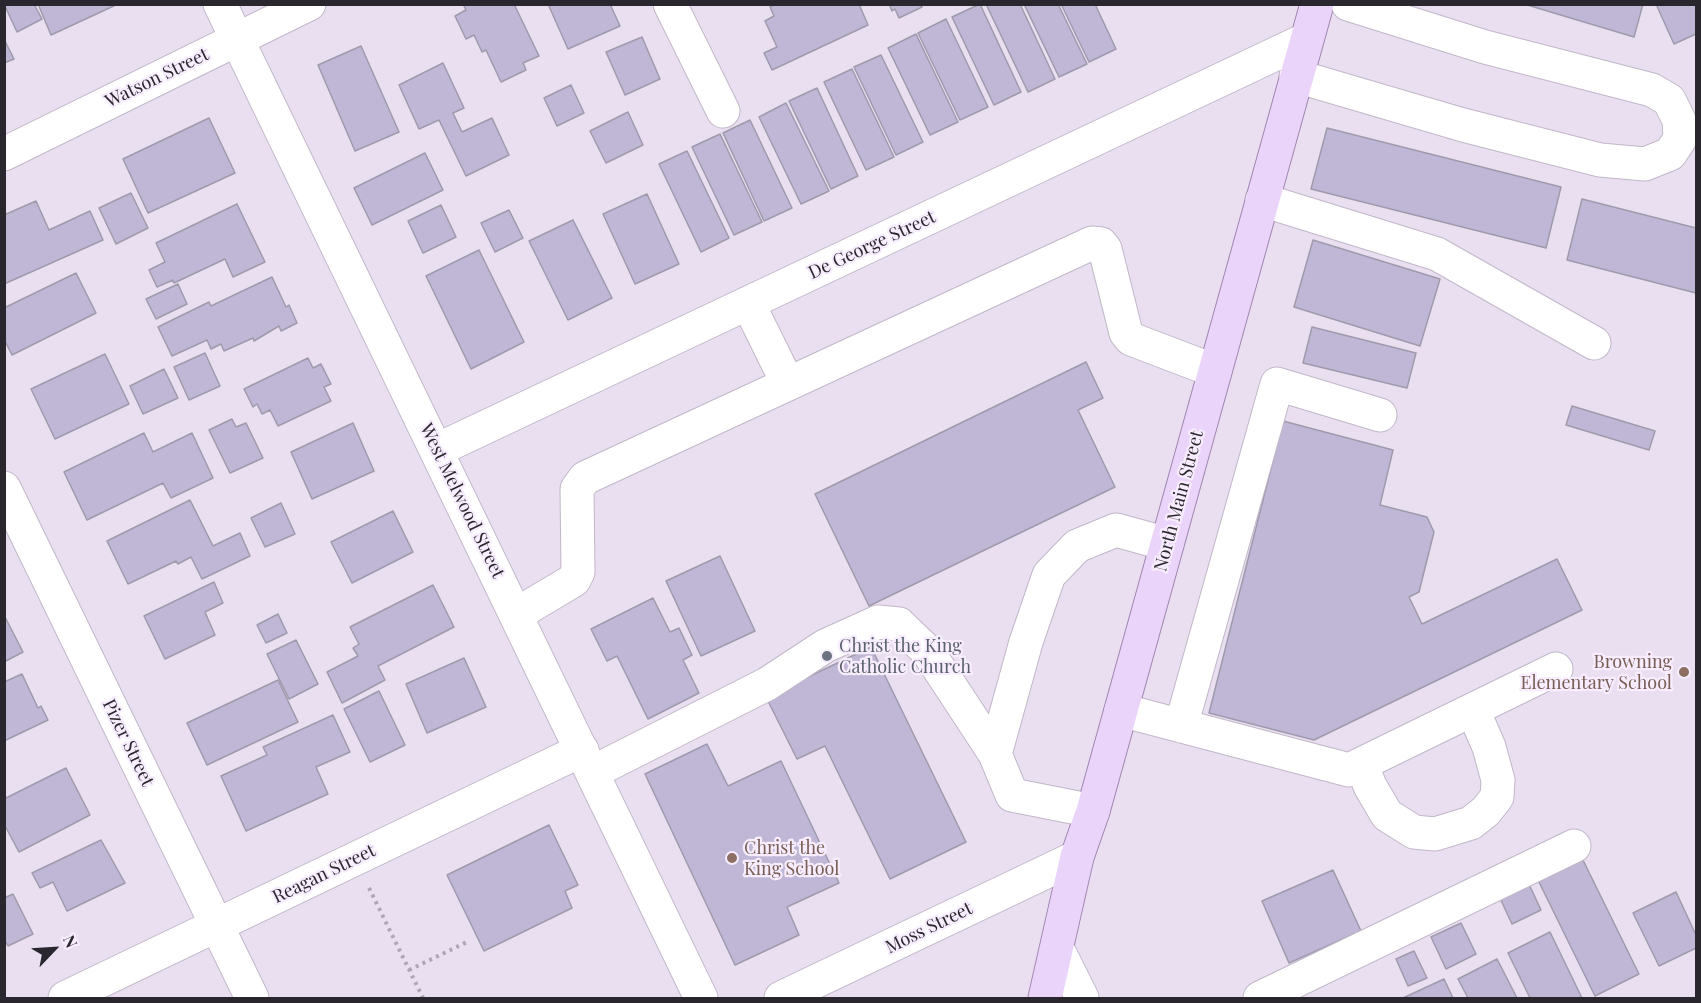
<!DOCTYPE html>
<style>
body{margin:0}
#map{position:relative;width:1701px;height:1003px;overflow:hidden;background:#eadff1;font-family:"Playfair Display",serif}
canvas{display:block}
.frame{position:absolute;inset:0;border:6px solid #2a262d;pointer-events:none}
.north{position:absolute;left:24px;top:919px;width:60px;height:60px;-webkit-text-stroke:4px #f7edfe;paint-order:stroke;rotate:65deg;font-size:16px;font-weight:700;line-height:24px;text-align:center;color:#2a262d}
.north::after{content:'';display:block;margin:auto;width:21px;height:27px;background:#2a262d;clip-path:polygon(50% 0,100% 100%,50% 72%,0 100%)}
</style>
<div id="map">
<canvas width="1701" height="1003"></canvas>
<div class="frame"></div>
<div class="north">N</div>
</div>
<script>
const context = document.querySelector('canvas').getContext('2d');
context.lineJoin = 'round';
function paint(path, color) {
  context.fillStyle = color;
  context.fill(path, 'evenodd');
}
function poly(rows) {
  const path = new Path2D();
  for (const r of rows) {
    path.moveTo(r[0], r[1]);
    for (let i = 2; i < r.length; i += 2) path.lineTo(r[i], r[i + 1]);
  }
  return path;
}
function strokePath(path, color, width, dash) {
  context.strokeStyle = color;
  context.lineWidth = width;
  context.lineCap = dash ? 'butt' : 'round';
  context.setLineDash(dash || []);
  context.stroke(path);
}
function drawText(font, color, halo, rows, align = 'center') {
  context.font = font + ' "Playfair Display",serif';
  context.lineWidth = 4.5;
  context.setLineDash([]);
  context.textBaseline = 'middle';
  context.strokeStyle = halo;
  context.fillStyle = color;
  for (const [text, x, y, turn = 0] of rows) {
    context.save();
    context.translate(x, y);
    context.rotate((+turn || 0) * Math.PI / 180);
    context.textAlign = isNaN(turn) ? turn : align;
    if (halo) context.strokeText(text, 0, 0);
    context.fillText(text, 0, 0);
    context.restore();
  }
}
const building = poly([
 [4,4,34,4,42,19,17,32,4,4],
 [38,4,118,4,51,35,38,4],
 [463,4,514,4,539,56,523,63,526,70,501,82,486,50,482,52,474,35,466,39,455,16,466,10,463,4],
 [548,4,610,4,620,26,568,49,548,4],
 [776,4,859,4,868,25,772,70,764,53,777,47,765,21,774,16,770,7,776,4],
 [889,4,920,4,922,7,899,18,895,9,892,11,889,4],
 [980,4,1021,92,994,105,952,17,980,4],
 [986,4,1020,4,1055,79,1028,92,986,4],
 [1024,4,1058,4,1087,64,1059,77,1024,4],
 [1061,4,1095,4,1116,49,1089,62,1061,4],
 [1524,4,1643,4,1634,37,1524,4],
 [1656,4,1696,4,1696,34,1674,44,1656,4],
 [946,19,988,107,960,120,918,33,946,19],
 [916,34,958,122,930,135,888,48,916,34],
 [642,37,660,79,625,95,606,52,642,37],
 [4,39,14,59,4,63,4,39],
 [361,46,399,132,355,151,318,65,361,46],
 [881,55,923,142,896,155,854,67,881,55],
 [443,63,464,108,453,113,462,132,492,118,509,155,466,176,439,120,419,129,399,85,443,63],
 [852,69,894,157,866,170,824,82,852,69],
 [571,85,584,113,557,126,544,98,571,85],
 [817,88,858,176,831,189,789,101,817,88],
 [786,103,829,191,801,204,759,117,786,103],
 [628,112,643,145,606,163,590,131,628,112],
 [209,118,235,173,148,213,123,159,209,118],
 [750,120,792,208,764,221,723,133,750,120],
 [1327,128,1561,187,1546,248,1311,189,1327,128],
 [720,134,762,222,734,235,692,147,720,134],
 [687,151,729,238,701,252,659,164,687,151],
 [425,153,443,190,372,225,354,188,425,153],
 [131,193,148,228,116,244,99,208,131,193],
 [647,194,679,264,635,284,603,214,647,194],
 [1582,199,1696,228,1696,293,1567,260,1582,199],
 [36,201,49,230,90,211,103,240,4,284,4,215,36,201],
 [237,204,265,262,233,277,225,259,174,283,173,280,157,287,149,270,165,262,156,243,237,204],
 [441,205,456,237,423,253,408,221,441,205],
 [509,210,523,238,495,252,481,223,509,210],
 [573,220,612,298,568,320,529,241,573,220],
 [1313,240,1440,279,1420,346,1294,307,1313,240],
 [479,250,524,342,471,369,426,276,479,250],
 [76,273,96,313,12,355,4,339,4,308,76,273],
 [272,277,286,307,289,305,297,323,281,331,279,326,254,341,253,338,224,351,221,344,211,349,207,340,172,356,158,327,209,302,211,306,272,277],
 [178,284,187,304,156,319,146,299,178,284],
 [1312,327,1416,353,1407,388,1303,363,1312,327],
 [205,353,220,386,189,400,174,367,205,353],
 [105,354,129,404,55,439,31,389,105,354],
 [308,358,313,368,321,364,331,384,324,387,331,401,278,426,270,410,262,414,257,404,253,407,244,389,308,358],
 [1086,362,1103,398,1078,410,1115,487,869,606,815,494,1086,362],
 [164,369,178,398,143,414,130,386,164,369],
 [1572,406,1655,431,1649,450,1566,425,1572,406],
 [232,419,236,427,246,423,263,458,230,473,209,430,232,419],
 [1283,421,1393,450,1380,505,1427,517,1434,532,1419,592,1409,597,1422,624,1557,559,1582,610,1314,740,1209,713,1283,421],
 [353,423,374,471,312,499,291,452,353,423],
 [144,433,153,452,192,433,213,478,171,498,163,483,87,520,64,472,144,433],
 [190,500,213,546,240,533,250,556,202,579,191,557,178,564,176,561,128,584,107,541,190,500],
 [281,503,295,534,265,547,251,518,281,503],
 [393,511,413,552,352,583,331,542,393,511],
 [720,556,755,631,701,656,666,581,720,556],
 [214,582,223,603,205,612,215,635,165,659,144,616,214,582],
 [433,585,454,627,378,666,385,680,342,703,327,672,358,656,353,648,359,644,350,627,433,585],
 [653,598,670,632,679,628,692,655,683,660,699,693,648,719,617,656,607,661,591,629,653,598],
 [278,614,287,633,266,643,257,625,278,614],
 [4,615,23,652,4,662,4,615],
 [296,640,318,684,289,699,267,654,296,640],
 [871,647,966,842,890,879,825,746,797,759,766,697,871,647],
 [464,658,486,707,427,733,406,684,464,658],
 [22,674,38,708,41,706,48,720,4,741,4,682,22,674],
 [278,680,298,722,207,765,187,723,278,680],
 [379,691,405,745,370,762,344,709,379,691],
 [333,715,350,752,316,767,328,794,246,831,221,776,267,755,263,747,333,715],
 [707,744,728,786,781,761,839,883,787,907,799,935,735,965,645,774,707,744],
 [66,768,90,815,19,852,4,824,4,799,66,768],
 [549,825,578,885,565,891,572,908,484,951,447,875,549,825],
 [101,840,125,883,67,911,53,882,40,888,32,873,101,840],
 [1580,854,1639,974,1595,996,1536,876,1580,854],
 [1333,870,1361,931,1289,963,1262,901,1333,870],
 [1528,882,1541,910,1512,924,1499,896,1528,882],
 [1676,892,1696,935,1696,948,1659,966,1633,913,1676,892],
 [13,894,33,934,8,946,4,939,4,898,13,894],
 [1461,923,1476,954,1446,969,1431,937,1461,923],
 [1550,932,1582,998,1530,998,1508,953,1550,932],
 [1414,951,1427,978,1408,986,1396,959,1414,951],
 [1497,959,1517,998,1468,998,1458,979,1497,959],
 [1444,979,1453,998,1403,998,1444,979]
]);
paint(building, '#c0b7d7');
strokePath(building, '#9f9aac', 1.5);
const minor = poly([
 [220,4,701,998],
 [670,4,723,111],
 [1296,76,1463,125,1600,160,1645,164,1670,154,1680,139,1679,120,1669,100,1652,90,1485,47,1348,4],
 [4,154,309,4],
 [1262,200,1437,254,1594,343],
 [748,303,788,384],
 [437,450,1307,39],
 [4,488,252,998],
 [517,614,574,580,578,572,577,489,585,478,1092,243,1101,244,1105,249,1126,333,1131,339,1215,371],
 [1121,710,1349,770,1556,669],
 [1181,726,1277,384,1380,415],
 [1362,765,1370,786,1387,815,1414,832,1435,834,1471,823,1486,811,1497,797,1498,780,1489,747,1473,710],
 [593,772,767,684,825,646,878,622,899,624,928,652,995,754],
 [1093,811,1012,795,995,754,1026,642,1049,575,1077,546,1116,530,1167,544],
 [1058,950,1082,998],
 [65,998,582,750],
 [781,998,1077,857],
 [1260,998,1574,846]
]);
const major = poly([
 [1045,998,1077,857,1093,811,1317,4]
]);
strokePath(minor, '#c1b7c8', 35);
strokePath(major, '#9f85af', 35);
strokePath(poly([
 [369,888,423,998],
 [409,970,467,942]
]), '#aea6b4', 4, [3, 4.5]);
strokePath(minor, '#fff', 33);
strokePath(major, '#ebd4f9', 33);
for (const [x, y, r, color] of [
 [827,656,6,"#6b7280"],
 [1684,672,6,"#8d6e63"],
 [732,858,6,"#8d6e63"]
]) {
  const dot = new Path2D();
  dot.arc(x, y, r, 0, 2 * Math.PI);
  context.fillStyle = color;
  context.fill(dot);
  strokePath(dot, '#f7edfe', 2);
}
drawText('18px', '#2a262d', '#f7edfe', [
 ["Watson Street",157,78,-26],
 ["De George Street",872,245,-25],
 ["West Melwood Street",462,501,64],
 ["North Main Street",1179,501,-75],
 ["Pizer Street",128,743,64],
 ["Reagan Street",324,874,-26],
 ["Moss Street",929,928,-26]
]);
drawText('18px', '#5b616d', '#f7edfe', [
 ["Christ the King",839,646],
 ["Catholic Church",839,667]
], 'left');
drawText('18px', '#785e54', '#f7edfe', [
 ["Browning",1672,662],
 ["Elementary School",1672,683],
 ["Christ the",744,848,"left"],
 ["King School",744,869,"left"]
], 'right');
</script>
